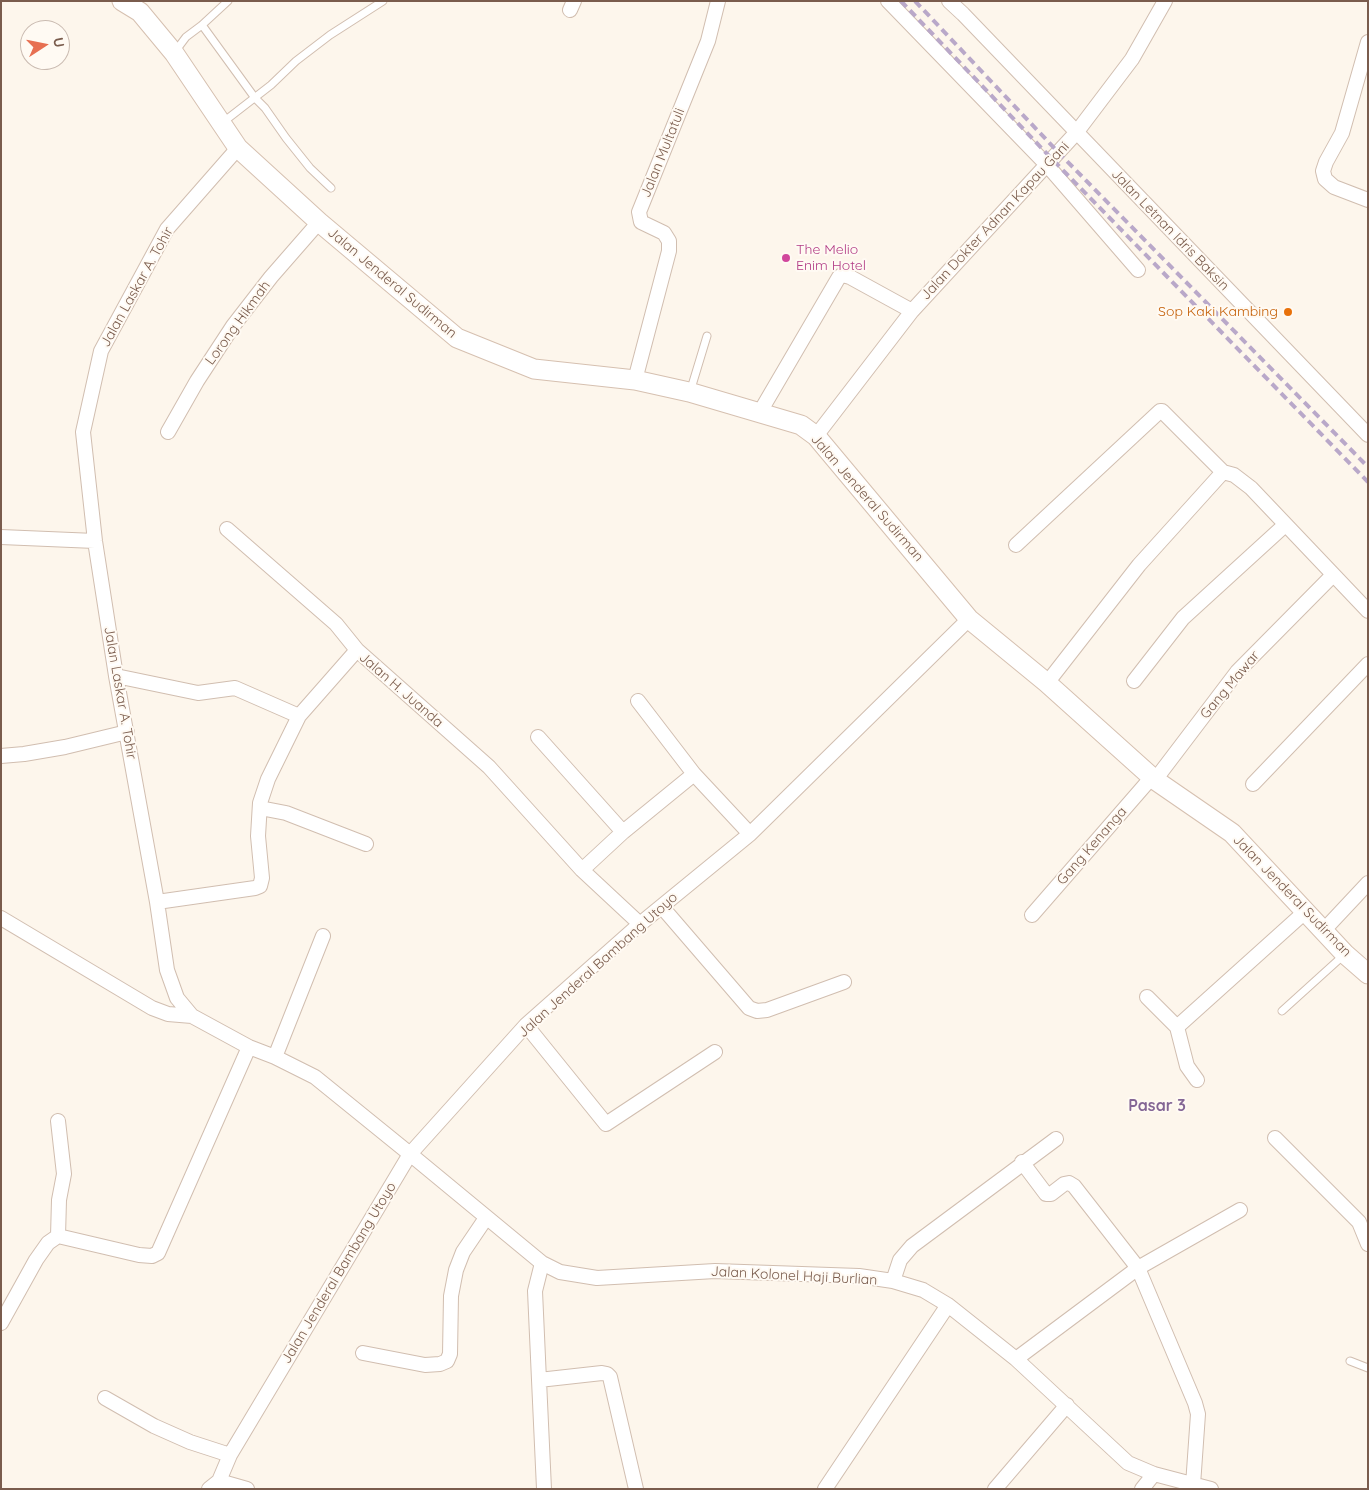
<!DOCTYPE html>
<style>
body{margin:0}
#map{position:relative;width:1369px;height:1490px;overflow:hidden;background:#fdf6ec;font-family:Quicksand,sans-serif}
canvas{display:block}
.frame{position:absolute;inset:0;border:2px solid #7a5c4d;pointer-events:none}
.north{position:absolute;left:20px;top:20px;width:50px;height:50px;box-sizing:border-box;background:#fffaf3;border:1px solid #cabbb1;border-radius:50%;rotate:79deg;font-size:14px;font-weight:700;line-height:20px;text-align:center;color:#7a5c4d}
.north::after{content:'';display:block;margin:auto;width:18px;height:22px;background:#e76f51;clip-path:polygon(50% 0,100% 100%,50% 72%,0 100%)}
</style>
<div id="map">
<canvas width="1369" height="1490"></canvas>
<div class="frame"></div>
<div class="north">U</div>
</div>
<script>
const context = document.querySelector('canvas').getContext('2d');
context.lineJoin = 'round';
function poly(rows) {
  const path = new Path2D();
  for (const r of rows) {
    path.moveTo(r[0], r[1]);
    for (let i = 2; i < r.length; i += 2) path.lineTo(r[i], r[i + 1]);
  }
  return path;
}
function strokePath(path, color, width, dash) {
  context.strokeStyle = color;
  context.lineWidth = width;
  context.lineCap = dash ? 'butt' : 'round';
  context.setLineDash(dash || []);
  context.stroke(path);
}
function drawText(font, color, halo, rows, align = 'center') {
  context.font = font + ' Quicksand,sans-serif';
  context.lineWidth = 4;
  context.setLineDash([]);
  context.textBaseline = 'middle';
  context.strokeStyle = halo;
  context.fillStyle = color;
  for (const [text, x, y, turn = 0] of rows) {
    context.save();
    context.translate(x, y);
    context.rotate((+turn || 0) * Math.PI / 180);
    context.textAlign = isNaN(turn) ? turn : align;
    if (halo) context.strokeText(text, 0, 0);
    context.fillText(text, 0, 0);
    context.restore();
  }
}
const lane = poly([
 [202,25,255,98,265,108,286,138,310,168,331,188],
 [174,53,186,37,202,25,228,1],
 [222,123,271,85,296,61,330,35,383,1],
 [690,392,707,336],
 [1282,1011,1345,954],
 [1350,1361,1368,1368]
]);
const street = poly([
 [888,1,1047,165,1138,270],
 [949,1,963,14,1368,435],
 [570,10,574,1],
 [1368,42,1342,133,1326,162,1323,171,1325,179,1334,187,1368,200],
 [238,148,167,229,101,351,83,432,95,541,116,676,157,902,167,970,177,998,192,1016,249,1047,275,1057,315,1077,410,1154,542,1263,560,1272,597,1278,715,1271,859,1276,893,1281,923,1290,948,1305,1016,1359,1128,1463,1154,1474,1211,1489],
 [635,380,669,251,669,241,664,233,641,222,639,212,708,41,718,1],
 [760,412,839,277,842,275,850,277,912,311],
 [168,432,197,381,233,326,271,277,319,222],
 [816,436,912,311,1076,133,1132,59,1165,1],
 [227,529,336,624,357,650,489,767,582,870,640,924],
 [1,537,95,541],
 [1016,545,1160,411,1162,411,1223,472],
 [116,676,198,693,235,688,299,716],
 [1134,681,1183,618,1285,525],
 [1047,683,1139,565,1223,472,1234,475,1251,488,1368,611],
 [638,701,694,774,750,834],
 [538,737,623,832],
 [1,756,24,754,65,747,127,732],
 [1155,780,1237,672,1333,575],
 [1253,784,1368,664],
 [260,808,286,813,366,844],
 [582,870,623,832,694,774],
 [157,902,255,888,260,886,262,878,258,836,260,803,268,779,299,716,357,650],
 [662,907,749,1008,757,1011,767,1010,844,982],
 [1032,915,1152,777],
 [1,918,152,1008,168,1014,192,1016],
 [1324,930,1368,883],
 [1147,997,1177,1027,1306,911],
 [526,1025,606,1124,715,1052],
 [1177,1027,1187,1066,1197,1080],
 [275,1057,323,936],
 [58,1121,64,1174,59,1200,58,1236],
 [1275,1138,1359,1222,1368,1244],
 [1022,1162,1046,1194,1051,1194,1064,1184,1069,1183,1074,1186,1138,1268,1195,1403,1198,1414,1193,1485],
 [542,1263,535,1291,539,1380,602,1373,607,1374,610,1377,636,1489],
 [893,1281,900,1260,912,1246,1056,1139],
 [1,1323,36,1260,48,1243,58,1236,139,1255,152,1256,158,1253,249,1047],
 [363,1353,425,1365,440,1364,447,1361,450,1354,451,1296,456,1270,463,1252,486,1218],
 [1016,1359,1138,1268,1240,1210],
 [539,1380,544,1489],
 [105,1398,154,1426,190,1442,230,1455],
 [219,1481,247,1489],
 [209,1489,219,1481,230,1455,410,1154,526,1025,640,924,750,834,969,619],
 [825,1489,948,1305],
 [995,1489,1067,1405],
 [1142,1489,1154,1474]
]);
const secondary = poly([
 [122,1,140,12,174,53,238,148,319,222,457,338,534,369,635,380,689,392,801,425,816,436,969,619,1047,683,1155,780,1232,833,1345,954,1368,974]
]);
strokePath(lane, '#d1beb0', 9);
strokePath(street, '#d1beb0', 16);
strokePath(secondary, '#d6c0b0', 21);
strokePath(lane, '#fff', 7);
strokePath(street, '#fff', 14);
strokePath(secondary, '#fff', 19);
strokePath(poly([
 [901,1,1052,159,1368,482],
 [915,1,1058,152,1368,467]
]), '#b9a8c9', 4, [8, 5]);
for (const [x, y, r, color] of [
 [786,258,5,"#d1479c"],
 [1288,312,5,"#e8710a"]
]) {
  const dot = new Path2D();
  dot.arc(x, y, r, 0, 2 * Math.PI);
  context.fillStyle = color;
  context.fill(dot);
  strokePath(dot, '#fffaf3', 2);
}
drawText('14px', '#7a5c4d', '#fffaf3', [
 ["Jalan Multatuli",663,153,-68],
 ["Jalan Dokter Adnan Kapau Gani",995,221,-47],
 ["Jalan Letnan Idris Baksin",1170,230,46],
 ["Jalan Jenderal Sudirman",392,283,40],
 ["Jalan Laskar A. Tohir",137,287,-61],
 ["Lorong Hikmah",238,323,-54],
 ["Jalan Jenderal Sudirman",867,498,49],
 ["Gang Mawar",1230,685,-50],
 ["Jalan H. Juanda",401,690,41],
 ["Jalan Laskar A. Tohir",120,693,80],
 ["Gang Kenanga",1092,846,-49],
 ["Jalan Jenderal Sudirman",1292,896,46],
 ["Jalan Jenderal Bambang Utoyo",598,965,-42],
 ["Jalan Jenderal Bambang Utoyo",339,1273,-59],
 ["Jalan Kolonel Haji Burlian",794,1276,3]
]);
drawText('14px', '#b23c85', '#fffaf3', [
 ["The Melio",796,250],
 ["Enim Hotel",796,266]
], 'left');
drawText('14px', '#c56008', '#fffaf3', [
 ["Sop Kaki Kambing",1278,312]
], 'right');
drawText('bold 16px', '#846695', '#fffaf3', [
 ["Pasar 3",1157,1106]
]);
</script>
